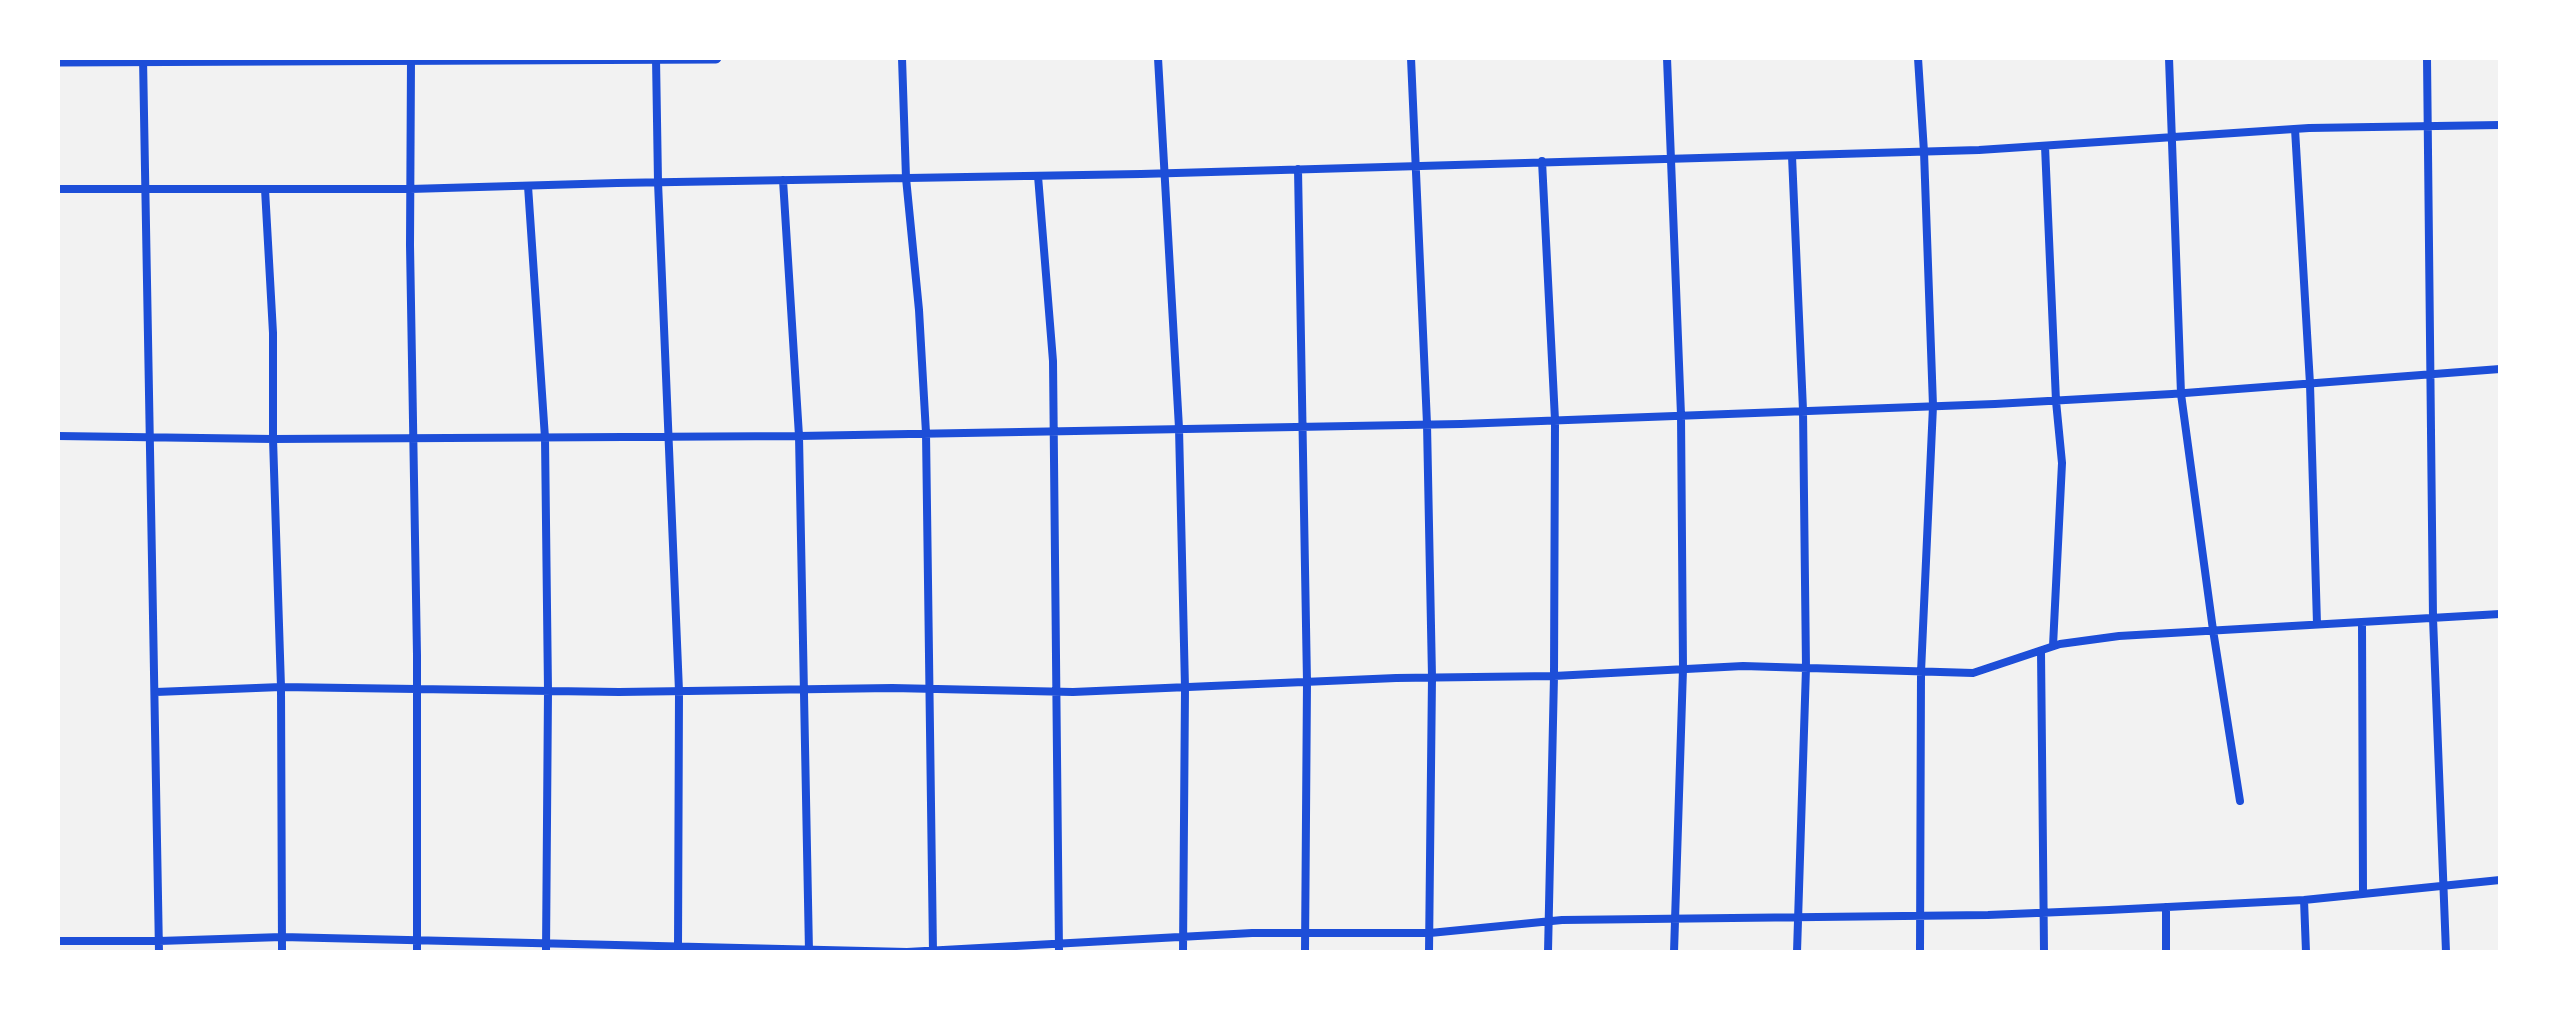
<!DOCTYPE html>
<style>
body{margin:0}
#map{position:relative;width:2558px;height:1010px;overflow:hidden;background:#f2f2f2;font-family:"Archivo Narrow",sans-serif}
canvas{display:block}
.frame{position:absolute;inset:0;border:60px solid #fff;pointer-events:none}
</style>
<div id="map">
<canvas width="2558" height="1010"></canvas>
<div class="frame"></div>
</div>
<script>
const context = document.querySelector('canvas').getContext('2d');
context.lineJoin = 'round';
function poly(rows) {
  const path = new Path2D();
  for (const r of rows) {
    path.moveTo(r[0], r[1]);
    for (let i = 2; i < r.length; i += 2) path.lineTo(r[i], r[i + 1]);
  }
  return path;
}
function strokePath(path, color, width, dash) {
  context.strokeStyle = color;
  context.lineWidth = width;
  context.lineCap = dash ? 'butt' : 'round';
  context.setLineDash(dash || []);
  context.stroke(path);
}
strokePath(poly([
 [143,58,159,952],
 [656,58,658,182,679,691,678,949],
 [902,58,906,178,919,310,926,433,933,952],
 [1158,58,1179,428,1185,688,1183,952],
 [1411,58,1427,424,1432,677,1429,952],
 [1667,58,1681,415,1683,669,1674,952],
 [1918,58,1924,152,1933,406,1921,672,1920,952],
 [2169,58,2181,394,2213,630,2240,801],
 [2427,58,2433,618,2446,952],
 [411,60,410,245,417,655,417,952],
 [2295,129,2310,384,2317,624],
 [2045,146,2056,401,2062,463,2053,646],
 [1792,156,1803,410,1806,668,1797,952],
 [1542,161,1555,420,1554,676,1548,952],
 [1298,169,1307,682,1305,952],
 [1038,176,1053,361,1059,952],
 [783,180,799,436,809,952],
 [528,186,545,438,548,691,546,952],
 [58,189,410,189,617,183,1141,174,1979,150,2309,128,2500,125],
 [265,189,273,333,273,439,281,687,282,952],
 [58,436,273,439,799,436,1461,424,1995,404,2172,394,2500,369],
 [2362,622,2363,893],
 [2041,651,2044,952],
 [156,692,281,687,619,692,892,688,1073,692,1396,678,1554,676,1743,666,1973,673,2060,644,2119,636,2500,614],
 [2304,900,2306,952],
 [58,941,159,941,282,937,907,952,1252,933,1430,933,1562,920,1988,915,2109,910,2304,900,2500,880],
 [2166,952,2166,907]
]), '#1d4ed8', 8);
strokePath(poly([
 [58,61,716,58]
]), '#1d4ed8', 11);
</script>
